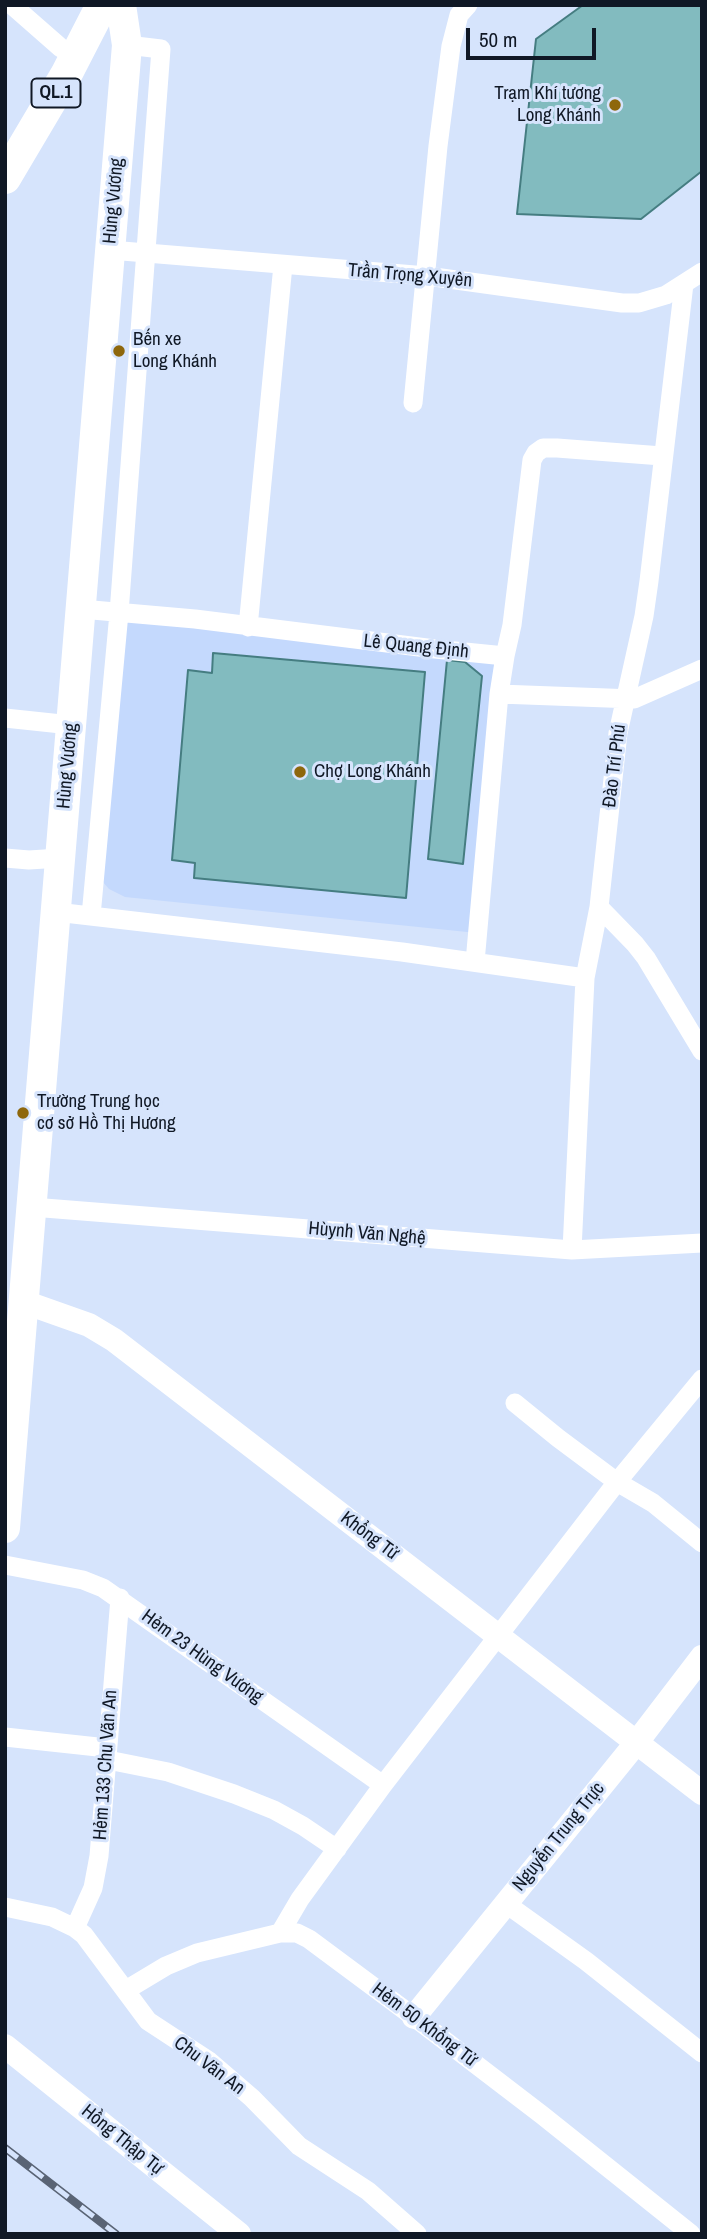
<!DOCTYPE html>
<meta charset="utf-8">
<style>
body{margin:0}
#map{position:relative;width:707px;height:2239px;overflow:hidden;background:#d6e4fc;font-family:"Archivo Narrow",sans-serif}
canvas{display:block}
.frame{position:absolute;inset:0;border:7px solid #101825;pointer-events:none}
.scale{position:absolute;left:466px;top:28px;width:130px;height:32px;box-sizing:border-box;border:4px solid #101825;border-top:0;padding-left:9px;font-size:21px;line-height:24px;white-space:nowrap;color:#101825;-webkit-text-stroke:5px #d6e4fc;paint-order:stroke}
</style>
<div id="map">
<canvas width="707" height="2239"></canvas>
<div class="frame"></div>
<div class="scale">50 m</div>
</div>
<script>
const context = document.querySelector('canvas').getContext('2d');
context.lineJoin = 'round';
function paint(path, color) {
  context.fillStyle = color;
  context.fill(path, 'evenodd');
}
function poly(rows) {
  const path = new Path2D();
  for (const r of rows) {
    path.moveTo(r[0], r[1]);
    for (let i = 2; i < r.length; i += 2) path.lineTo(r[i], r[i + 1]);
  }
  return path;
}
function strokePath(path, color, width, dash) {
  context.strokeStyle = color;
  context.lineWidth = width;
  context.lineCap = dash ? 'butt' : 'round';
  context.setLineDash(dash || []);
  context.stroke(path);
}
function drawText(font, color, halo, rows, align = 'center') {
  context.font = font + ' "Archivo Narrow",sans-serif';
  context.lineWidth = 6;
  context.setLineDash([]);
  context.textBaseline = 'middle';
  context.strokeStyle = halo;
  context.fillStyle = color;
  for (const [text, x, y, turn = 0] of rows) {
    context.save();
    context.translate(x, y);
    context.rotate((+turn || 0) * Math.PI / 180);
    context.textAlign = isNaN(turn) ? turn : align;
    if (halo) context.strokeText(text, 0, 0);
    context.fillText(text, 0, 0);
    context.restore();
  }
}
paint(poly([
 [137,610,498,662,477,933,125,897,109,889,102,881,121,621]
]), '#c4d9fd');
const building = poly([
 [583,5,702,5,702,171,641,219,517,214,536,39,583,5],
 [213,653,425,672,406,898,194,878,195,863,172,860,188,670,212,673,213,653],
 [447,660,465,662,482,676,463,864,428,859,447,660]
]);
paint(building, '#82bbbf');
strokePath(building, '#457d81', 2);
strokePath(poly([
 [12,5,61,48],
 [110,250,427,276,622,303,639,303,666,295,702,272],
 [413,403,438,146,451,46,459,15,468,5],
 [81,609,195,619,435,649,505,656,499,694,634,699,702,669],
 [248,627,283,265],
 [505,656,512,625,532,460,536,453,543,448,557,448,662,456],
 [5,718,71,725],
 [5,858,29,860,60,858],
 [599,907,635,944,646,958,702,1051],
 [56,912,402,952,585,978],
 [91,916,119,613,161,49,127,45],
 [475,962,499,694],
 [32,1207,572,1250,702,1243],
 [572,1250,585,978,599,907,618,733,644,616,649,581,684,284],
 [515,1403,558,1438,617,1482,653,1503,702,1543],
 [5,1565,83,1580,103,1588,383,1785],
 [5,1737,107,1748],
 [108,1760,168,1772,234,1794,274,1810,303,1826,337,1849],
 [505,1903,586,1961,702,2053],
 [5,1907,52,1917,75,1928,84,1935,148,2021,209,2061,252,2098,299,2146,368,2191,417,2234],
 [75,1928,93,1888,99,1856,120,1598],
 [280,1933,300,1899,383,1785,617,1482,702,1379],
 [126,1990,166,1966,197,1953,280,1933,297,1933,309,1939,414,2017,542,2115,691,2234]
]), '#fff', 19);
strokePath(poly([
 [24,1302,89,1325,114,1340,702,1793],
 [414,2017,637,1742,702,1657],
 [5,2046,239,2234]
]), '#fff', 24);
strokePath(poly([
 [5,1528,127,45,121,5]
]), '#fff', 30);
strokePath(poly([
 [5,178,66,75,102,5]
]), '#fff', 32);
const rail = poly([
 [5,2148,116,2234]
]);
strokePath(rail, '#5a6475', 8);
strokePath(rail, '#d6e4fc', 5, [16]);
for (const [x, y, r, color] of [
 [615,105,7,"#8e670c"],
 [119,351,7,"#8e670c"],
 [300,772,7,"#8e670c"],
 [23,1113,7,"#8e670c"]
]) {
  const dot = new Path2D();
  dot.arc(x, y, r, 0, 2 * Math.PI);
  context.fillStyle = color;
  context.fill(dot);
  strokePath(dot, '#d6e4fc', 2.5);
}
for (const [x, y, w] of [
 [56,93,49]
]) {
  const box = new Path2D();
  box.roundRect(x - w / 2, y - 14.5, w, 29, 5);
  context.fillStyle = '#d6e4fc';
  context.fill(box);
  strokePath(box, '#101825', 2);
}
drawText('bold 18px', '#101825', null, [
 ["QL.1",56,93]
]);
drawText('19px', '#101825', '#d6e4fc', [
 ["Trạm Khí tương",601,94,"right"],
 ["Long Khánh",601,116,"right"],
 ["Bến xe",133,340],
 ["Long Khánh",133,362],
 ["Chợ Long Khánh",314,772],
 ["Trường Trung học",37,1102],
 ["cơ sở Hồ Thị Hương",37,1124]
], 'left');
drawText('19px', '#101825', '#d6e4fc', [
 ["Hùng Vương",114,201,-85],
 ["Trần Trọng Xuyên",410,276,5],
 ["Lê Quang Định",416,647,6],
 ["Hùng Vương",68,766,-85],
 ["Đào Trí Phú",615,766,-83],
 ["Hùynh Văn Nghệ",367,1234,5],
 ["Khổng Tử",369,1536,37],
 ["Hẻm 23 Hùng Vương",202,1657,36],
 ["Hẻm 133 Chu Văn An",106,1765,-86],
 ["Nguyễn Trung Trực",559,1837,-51],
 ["Hẻm 50 Khổng Tử",424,2025,37],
 ["Chu Văn An",209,2066,37],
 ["Hồng Thập Tự",122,2140,39]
]);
</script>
